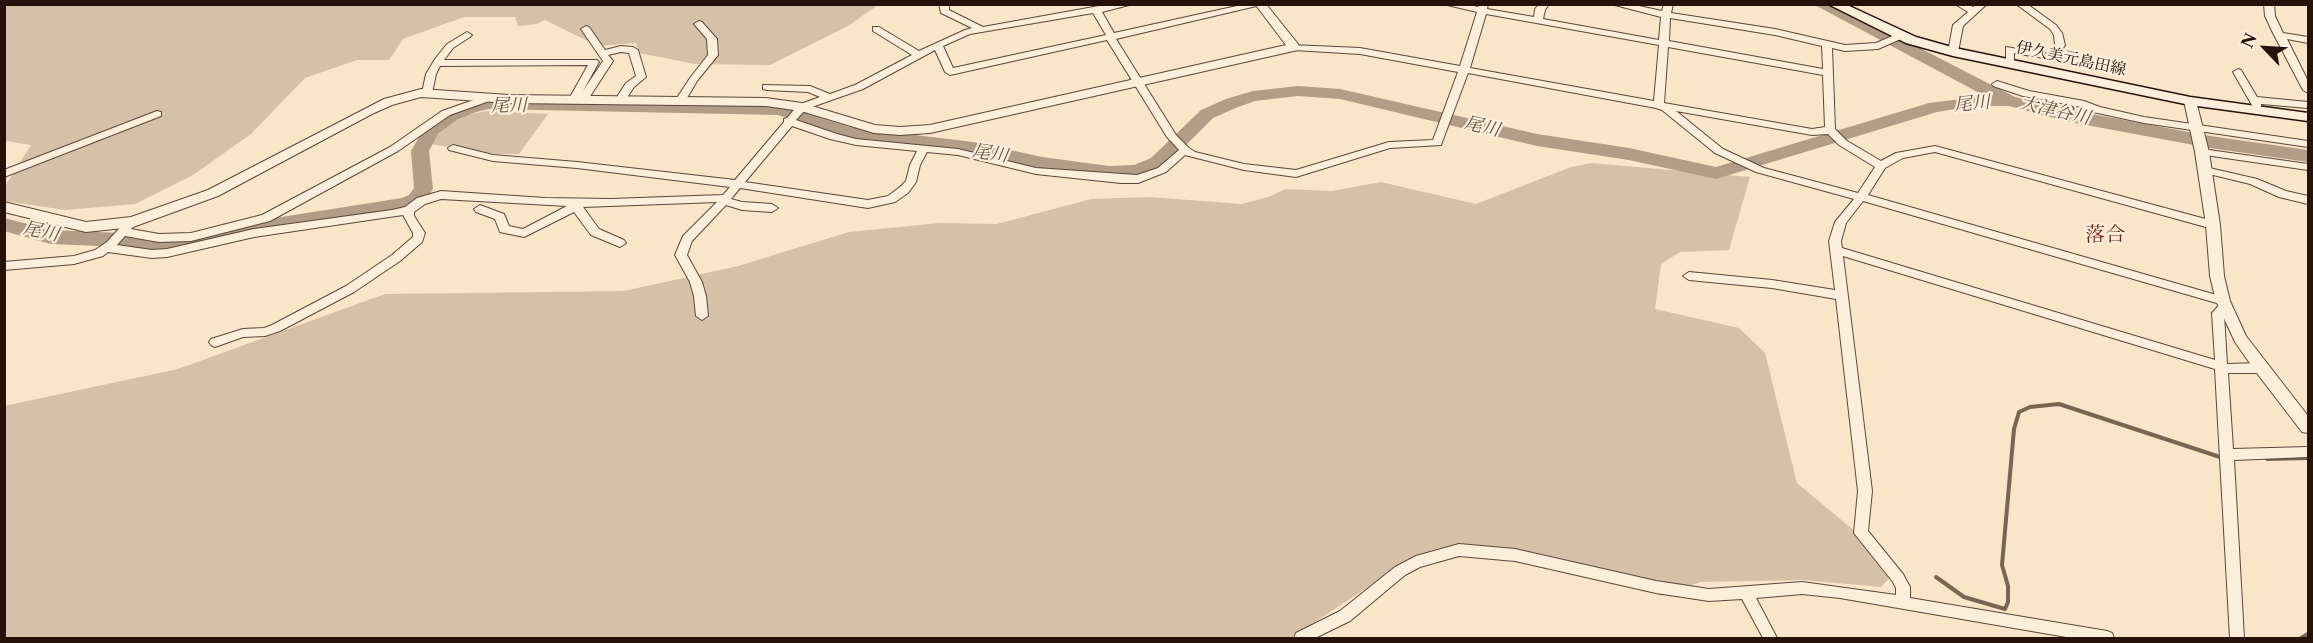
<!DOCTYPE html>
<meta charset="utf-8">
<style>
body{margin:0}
#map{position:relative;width:2313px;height:643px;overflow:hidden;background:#f9e5c7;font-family:"Libre Caslon Text",serif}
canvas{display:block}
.frame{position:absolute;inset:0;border:6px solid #27120b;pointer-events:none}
.north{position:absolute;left:2235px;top:18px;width:60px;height:60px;-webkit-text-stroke:4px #fbeedb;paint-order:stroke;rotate:295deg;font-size:16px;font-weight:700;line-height:24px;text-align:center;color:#27120b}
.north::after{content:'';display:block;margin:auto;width:21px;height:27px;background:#27120b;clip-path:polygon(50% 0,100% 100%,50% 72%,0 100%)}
</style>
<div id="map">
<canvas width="2313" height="643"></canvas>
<div class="frame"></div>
<div class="north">N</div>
</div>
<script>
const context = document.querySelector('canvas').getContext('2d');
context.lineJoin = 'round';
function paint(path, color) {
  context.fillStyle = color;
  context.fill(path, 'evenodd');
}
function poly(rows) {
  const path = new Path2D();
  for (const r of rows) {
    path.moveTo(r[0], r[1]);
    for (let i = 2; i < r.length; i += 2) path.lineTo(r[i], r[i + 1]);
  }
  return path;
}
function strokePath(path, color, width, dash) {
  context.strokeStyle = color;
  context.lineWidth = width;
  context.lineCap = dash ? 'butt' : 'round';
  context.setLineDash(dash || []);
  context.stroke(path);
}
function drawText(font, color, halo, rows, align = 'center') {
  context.font = font + ' "Libre Caslon Text","Noto Serif JP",serif';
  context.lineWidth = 4.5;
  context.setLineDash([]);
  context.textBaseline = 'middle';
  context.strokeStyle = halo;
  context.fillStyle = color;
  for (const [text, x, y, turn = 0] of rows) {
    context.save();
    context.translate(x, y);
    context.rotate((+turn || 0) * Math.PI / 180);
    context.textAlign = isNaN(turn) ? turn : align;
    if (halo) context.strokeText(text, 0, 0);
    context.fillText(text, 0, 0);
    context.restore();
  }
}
paint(poly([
 [5,5,878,5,848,26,770,65,695,64,639,53,636,43,598,46,545,20,537,24,518,26,515,17,464,17,403,39,389,60,357,60,305,78,251,134,193,175,135,204,65,210,5,201,5,186,31,145,5,141],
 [487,111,548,114,519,154,494,154,430,144,431,140,454,122,471,114],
 [1591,163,1750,177,1729,250,1680,252,1661,264,1655,309,1739,328,1765,353,1797,483,1899,568,1881,587,1803,580,1701,582,1662,596,1607,576,1455,544,1374,583,1291,638,5,638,4,406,178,369,385,294,624,291,738,266,849,232,940,223,997,224,1091,199,1149,197,1242,204,1268,197,1286,189,1332,191,1381,182,1476,204,1571,167]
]), '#d5c1a7');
strokePath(poly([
 [2267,459,2308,458],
 [1936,577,1964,597,2005,609,2008,602,2008,586,2002,565,2014,429,2019,412,2030,407,2059,404,2223,458],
 [2301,638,2308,634]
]), '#7a6555', 4);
paint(poly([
 [1813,4,1834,4,2015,97,2070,110,2210,136,2308,150,2308,162,2210,148,2070,122,2009,106,1974,106,1937,112,1716,179,1629,160,1537,146,1340,99,1298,96,1255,101,1238,107,1213,118,1165,166,1136,177,1109,178,1042,169,973,154,847,138,778,115,489,109,476,112,457,120,438,134,429,151,433,189,423,205,403,210,243,237,171,253,152,253,122,247,51,244,4,231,4,218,51,230,122,233,152,239,171,239,243,223,402,198,409,195,414,188,411,151,425,127,445,112,466,103,489,99,780,105,849,127,973,142,1042,157,1109,166,1134,165,1151,158,1201,110,1226,99,1253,91,1298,86,1340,89,1537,134,1629,148,1716,167,1929,103,1985,96,1813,4]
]), '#b29d87');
const minor = poly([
 [939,4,949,4,949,10,983,27,1110,4,1133,4,1102,12,1114,33,1246,4,1265,4,1116,39,1176,135,1189,148,1195,152,1244,164,1296,170,1389,142,1433,140,1458,72,1360,54,1294,50,1289,47,1291,45,1360,48,1460,66,1477,12,1443,4,1465,4,1478,7,1479,4,1488,4,1487,9,1534,17,1535,9,1539,4,1549,4,1545,10,1543,19,1659,40,1661,17,1611,4,1630,4,1662,11,1664,4,1673,4,1671,13,1775,29,1845,45,1876,43,1897,34,1903,34,1903,38,1878,49,1845,51,1832,48,1835,129,1847,141,1881,161,1896,153,1935,146,2213,221,2219,225,2213,229,1935,152,1903,158,1885,168,1868,195,2227,298,2229,301,2227,303,2231,307,2224,314,2227,364,2261,363,2265,365,2267,368,2265,371,2261,373,2228,373,2233,449,2308,447,2308,457,2234,460,2244,638,2230,638,2215,369,1843,256,1872,491,1868,531,1903,574,1910,587,1910,598,2107,631,2112,633,2114,638,2072,638,1840,598,1802,594,1756,598,1777,638,1763,638,1742,599,1709,601,1656,593,1515,561,1459,556,1420,567,1405,575,1350,621,1315,638,1294,638,1296,633,1340,611,1395,567,1416,556,1459,544,1515,549,1656,581,1709,589,1802,582,1896,595,1896,588,1893,582,1854,533,1858,491,1836,299,1772,288,1689,280,1683,276,1689,272,1772,280,1835,290,1829,241,1835,222,1854,199,1756,172,1715,153,1662,110,1656,108,1468,73,1441,145,1390,148,1296,177,1244,170,1185,155,1166,172,1138,183,1121,183,1036,174,958,155,927,152,920,165,916,182,908,193,895,202,868,208,740,188,731,199,742,202,772,204,778,208,772,212,742,210,726,205,692,241,687,255,702,282,706,296,708,316,702,320,696,316,694,296,690,282,675,255,683,236,717,202,583,207,599,229,624,240,626,243,620,247,591,235,574,212,524,237,500,232,495,219,476,212,474,209,480,205,504,214,509,226,523,229,567,206,441,199,425,204,414,212,414,216,425,233,422,242,400,261,354,292,280,331,265,336,243,337,215,347,211,345,209,342,211,339,243,329,264,328,272,325,346,286,392,255,413,237,413,233,403,215,254,237,167,257,152,258,108,252,103,256,74,264,4,270,4,262,74,256,95,250,107,242,125,222,129,221,135,225,131,229,159,234,191,233,262,215,390,147,442,111,488,95,492,96,492,100,450,115,398,151,270,221,191,241,159,242,125,236,117,245,152,250,167,249,254,229,392,210,405,207,417,198,441,191,545,198,611,199,723,195,730,187,577,168,493,161,449,150,448,148,453,145,493,155,577,162,735,180,784,122,784,119,787,118,798,105,820,97,808,92,767,90,763,89,763,85,810,86,830,94,855,85,912,55,873,31,873,27,879,27,919,51,965,30,972,28,941,13,939,4],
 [1093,13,1106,35,953,68,943,46,970,34,1093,13],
 [1486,14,1659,45,1654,101,1470,68,1486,14],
 [1670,18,1775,35,1822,46,1823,69,1669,41,1670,18],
 [1107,40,1167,137,1179,150,1158,168,1137,175,1036,168,958,149,856,139,837,134,796,120,806,109,863,89,935,50,945,72,950,75,1107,40],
 [1668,47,1823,75,1825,127,1812,129,1664,103,1668,47],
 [1676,111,1812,135,1828,134,1839,145,1875,167,1858,193,1764,168,1723,149,1676,111],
 [792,126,830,139,856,145,917,151,910,165,906,181,900,187,888,196,868,200,745,182,792,126],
 [1863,201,2220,304,2212,313,2215,360,1842,248,1841,241,1846,223,1863,201],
 [1955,4,1968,4,1973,7,1977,4,1987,4,1963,26,1958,52,1953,55,1948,52,1953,25,1968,12,1955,4],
 [2016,4,2027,4,2056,25,2062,33,2065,45,2056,60,2014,53,2014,63,2012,65,2006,65,2006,47,2050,54,2055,45,2054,35,2050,29,2016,4],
 [2264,4,2274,4,2275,16,2283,33,2308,37,2308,43,2287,39,2308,81,2308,93,2303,90,2274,35,2265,16,2264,4],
 [699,21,702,22,717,39,718,55,697,81,684,103,680,104,675,101,690,78,708,55,707,39,694,24,699,21],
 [586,26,589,27,605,50,621,46,633,47,638,50,646,77,634,87,624,102,620,103,615,100,626,83,636,76,629,53,621,52,608,55,613,61,587,101,583,102,578,100,574,102,569,99,588,65,440,66,436,74,432,93,427,96,422,93,426,74,435,59,447,44,467,32,472,35,470,37,453,48,444,60,597,60,599,62,583,91,603,61,581,29,586,26],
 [2238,69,2241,70,2257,97,2308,102,2308,108,2261,104,2261,107,2253,107,2233,72,2238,69],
 [1997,81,2029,91,2084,101,2100,107,2144,117,2308,141,2308,147,2144,123,2093,112,2081,107,2023,96,1993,86,1992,84,1997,81],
 [157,111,161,112,161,116,4,177,4,170,157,111],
 [2202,149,2308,164,2308,170,2198,154,2197,152,2202,149],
 [2205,167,2257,179,2286,191,2308,196,2308,204,2279,197,2250,184,2201,172,2200,170,2201,168,2205,167]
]);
const tertiary = poly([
 [1255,4,1266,4,1298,44,1298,50,930,133,900,135,874,133,801,111,766,106,509,103,421,97,392,105,372,114,218,196,133,227,86,232,4,212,4,202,86,222,131,217,208,190,384,99,421,89,509,95,766,98,802,103,875,125,900,127,930,125,1286,45,1255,4],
 [2190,97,2196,101,2209,152,2220,225,2224,276,2230,301,2246,336,2308,416,2308,433,2302,432,2256,372,2235,342,2216,301,2210,276,2206,225,2195,152,2184,101,2190,97]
]);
const secondary = poly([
 [1828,4,1845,4,1916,37,1955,48,2190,97,2308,113,2308,121,2190,105,1953,56,1906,43,1828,4]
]);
strokePath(minor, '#5c473a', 2);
strokePath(tertiary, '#5c473a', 2);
strokePath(secondary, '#27120b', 3);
paint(minor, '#fbeedb');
paint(tertiary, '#fbeedb');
paint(secondary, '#fbeedb');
drawText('16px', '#27120b', '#fbeedb', [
 ["伊久美元島田線",2071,59,12]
]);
drawText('italic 18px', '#665143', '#fbeedb', [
 ["尾川",1972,104,-5],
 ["尾川",509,106,-1],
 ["大津谷川",2055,111,13],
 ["尾川",1482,127,13],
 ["尾川",990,154,9],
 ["尾川",41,232,12]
]);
drawText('20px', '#7a1f14', '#fbeedb', [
 ["落合",2105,235]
]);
</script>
